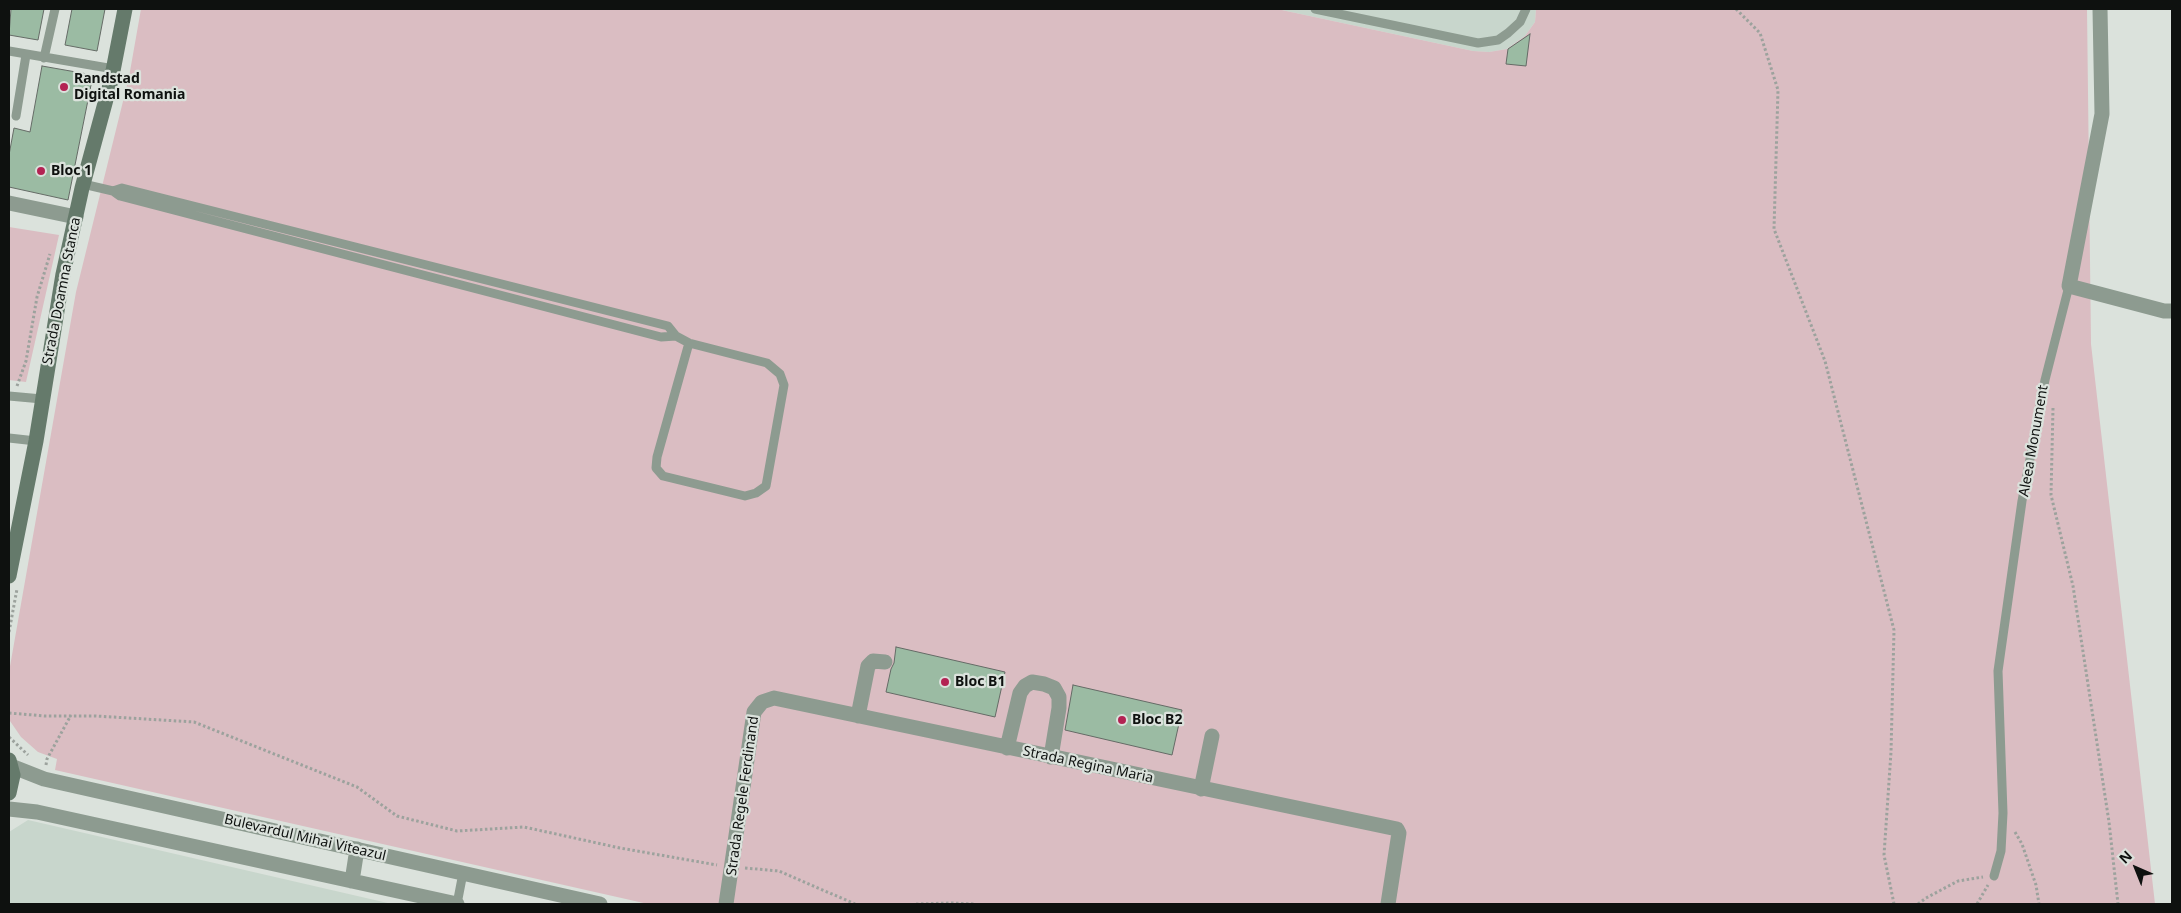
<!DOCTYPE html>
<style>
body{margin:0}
#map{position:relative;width:2181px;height:913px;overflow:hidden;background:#dbe2dc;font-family:"Noto Sans",sans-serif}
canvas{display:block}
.frame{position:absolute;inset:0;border:10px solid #0e110f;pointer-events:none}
.north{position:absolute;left:2111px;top:843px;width:50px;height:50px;-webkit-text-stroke:4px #dbe2dc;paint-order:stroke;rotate:316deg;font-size:14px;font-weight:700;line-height:20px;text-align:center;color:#0e110f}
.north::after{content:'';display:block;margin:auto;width:18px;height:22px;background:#0e110f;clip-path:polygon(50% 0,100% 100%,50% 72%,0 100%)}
</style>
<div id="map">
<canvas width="2181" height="913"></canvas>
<div class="frame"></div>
<div class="north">N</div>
</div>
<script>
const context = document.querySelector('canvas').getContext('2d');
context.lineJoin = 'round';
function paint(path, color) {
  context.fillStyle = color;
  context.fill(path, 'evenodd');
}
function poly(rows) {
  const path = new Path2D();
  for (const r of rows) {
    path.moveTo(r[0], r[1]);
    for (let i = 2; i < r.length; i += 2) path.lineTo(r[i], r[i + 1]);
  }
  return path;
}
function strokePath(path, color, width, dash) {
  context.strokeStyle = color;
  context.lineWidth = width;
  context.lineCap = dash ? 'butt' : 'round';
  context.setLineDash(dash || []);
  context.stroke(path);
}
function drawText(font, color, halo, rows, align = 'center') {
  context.font = font + ' "Noto Sans",sans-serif';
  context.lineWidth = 4.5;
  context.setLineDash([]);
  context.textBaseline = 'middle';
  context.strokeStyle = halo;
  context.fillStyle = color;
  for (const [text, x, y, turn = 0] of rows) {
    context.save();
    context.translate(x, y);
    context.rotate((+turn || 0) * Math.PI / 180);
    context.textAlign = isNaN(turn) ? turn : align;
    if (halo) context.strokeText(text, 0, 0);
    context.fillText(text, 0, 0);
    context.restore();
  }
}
paint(poly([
 [1277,9,1536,9,1535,22,1525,36,1507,49,1489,52,1473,51],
 [28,820,392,904,9,904,9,832]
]), '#c8d6cc');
paint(poly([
 [141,9,1277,9,1473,51,1489,52,1507,49,1525,36,1535,22,1536,9,2087,9,2091,344,2155,904,648,904,55,770,57,759,38,752,21,737,10,721,9,672,76,292,129,77],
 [9,227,59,235,26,382,9,380]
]), '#dabdc2');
const building = poly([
 [11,9,44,9,38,40,9,35,11,9],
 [72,9,105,9,97,51,65,45,72,9],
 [1530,34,1526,66,1506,64,1508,49,1530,34],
 [42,66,93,75,68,200,9,187,9,155,14,128,30,132,42,66],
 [896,647,1005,672,995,717,886,692,891,669,894,663,896,647],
 [1073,685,1182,710,1172,755,1065,730,1073,685]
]);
paint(building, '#9bbba3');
strokePath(building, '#656b66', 1);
strokePath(poly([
 [1736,9,1760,33,1778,90,1774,229,1825,361,1894,630,1891,752,1884,855,1894,904],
 [17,386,26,361,37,297,50,254],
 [2053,408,2051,495,2073,586,2109,822,2118,904],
 [9,632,17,589],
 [9,713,45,716,96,716,194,722,357,787,397,816,457,831,524,827,620,848,717,865],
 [9,737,28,755],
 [46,765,47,759,71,715],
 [2015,832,2022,844,2036,885,2039,904],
 [745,868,779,871,855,904],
 [916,904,951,903,974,904],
 [1918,904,1926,898,1958,881,1983,877],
 [1977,904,1988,885]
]), '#9ca29d', 3, [2.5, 2.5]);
strokePath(poly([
 [1315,9,1478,43,1498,40,1508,33,1520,22,1526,9],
 [9,51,114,69],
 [44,58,55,9],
 [16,116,26,55],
 [83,184,113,191,120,196,661,337,676,336,689,343,767,363,780,374,784,385,766,486,756,493,745,496,663,476,656,468,657,457,689,343],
 [113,191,122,188,668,326,676,336],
 [9,396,42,399],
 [9,438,36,441],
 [1994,876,2001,851,2003,813,1998,671,2022,501,2045,380,2069,286],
 [457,904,463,873]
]), '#8d9b90', 9);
strokePath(poly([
 [2100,9,2102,114,2069,286,2164,311,2172,311],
 [9,203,76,217],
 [858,716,868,666,873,661,885,662],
 [1007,748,1020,693,1025,686,1032,682,1044,684,1054,688,1059,697,1059,708,1051,757],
 [11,766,44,779,600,904],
 [1201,789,1212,736],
 [9,809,37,812,457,904],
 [352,881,357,849],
 [726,904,754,712,762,702,774,698,1397,829,1399,833,1388,904]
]), '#8d9b90', 15);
strokePath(poly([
 [9,576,36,441,63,274,82,188,111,81,125,9],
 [9,760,13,775,9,793]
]), '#657a6b', 15);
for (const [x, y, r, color] of [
 [64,87,5,"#b32353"],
 [41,171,5,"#b32353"],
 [945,682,5,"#b32353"],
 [1122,720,5,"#b32353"]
]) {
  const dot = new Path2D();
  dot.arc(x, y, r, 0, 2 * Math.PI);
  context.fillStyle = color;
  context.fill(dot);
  strokePath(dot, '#dbe2dc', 2);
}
drawText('bold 14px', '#0e110f', '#dbe2dc', [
 ["Randstad",74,79],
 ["Digital Romania",74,95],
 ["Bloc 1",51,171],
 ["Bloc B1",955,682],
 ["Bloc B2",1132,720]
], 'left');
drawText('14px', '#0e110f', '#dbe2dc', [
 ["Strada Doamna Stanca",62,291,-79],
 ["Aleea Monument",2034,441,-80],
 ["Strada Regina Maria",1088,765,12],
 ["Strada Regele Ferdinand",743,796,-82],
 ["Bulevardul Mihai Viteazul",305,838,13]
]);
</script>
